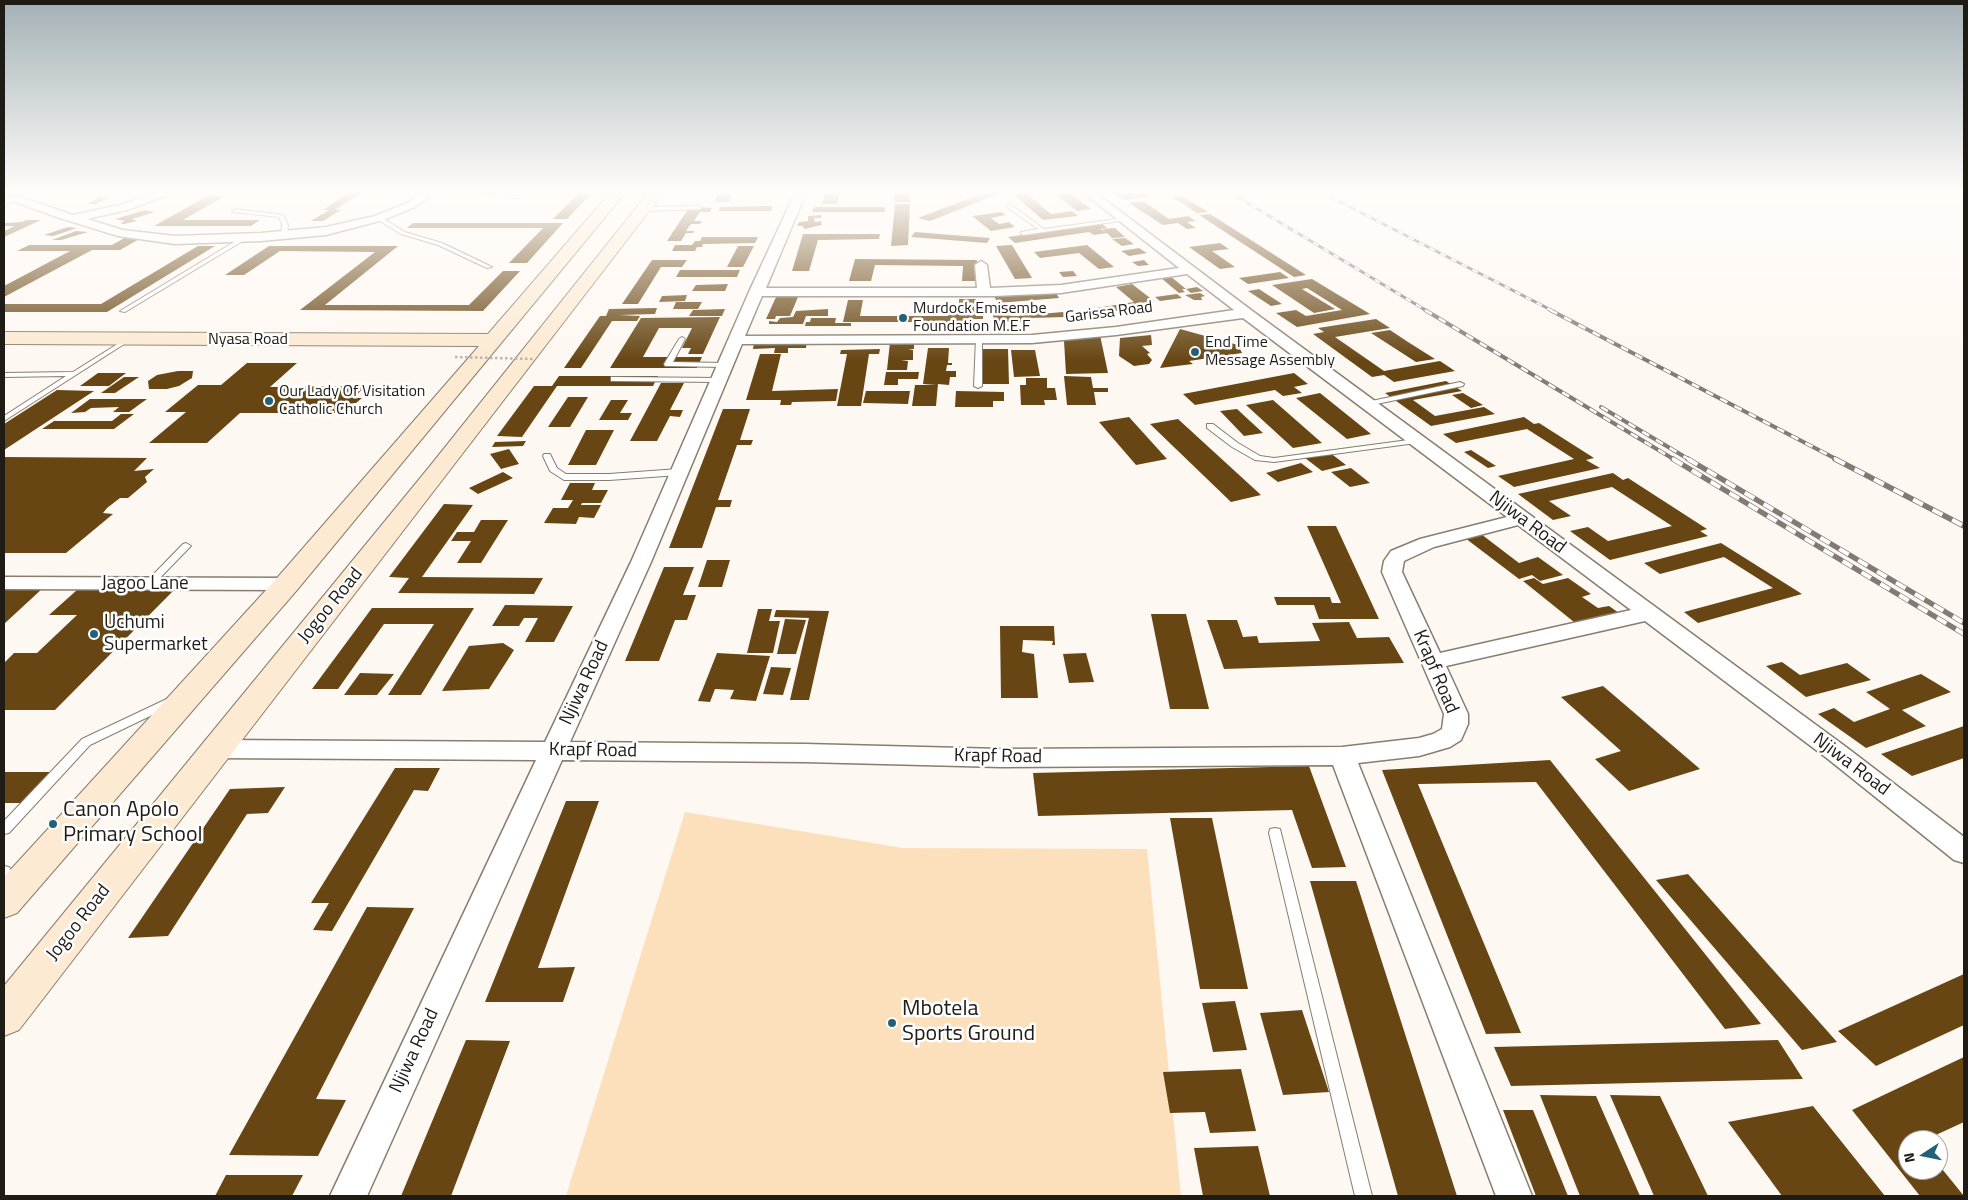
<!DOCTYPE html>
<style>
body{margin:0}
#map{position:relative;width:1968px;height:1200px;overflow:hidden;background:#fef8f2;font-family:"Titillium Web",sans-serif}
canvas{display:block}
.frame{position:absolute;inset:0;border:5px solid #1f1b15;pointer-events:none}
.north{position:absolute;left:1898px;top:1130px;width:50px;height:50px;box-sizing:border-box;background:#fff;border:1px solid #a5a4a1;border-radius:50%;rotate:259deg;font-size:14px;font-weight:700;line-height:20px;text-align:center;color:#1f1b15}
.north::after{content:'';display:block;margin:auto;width:18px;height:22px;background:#226177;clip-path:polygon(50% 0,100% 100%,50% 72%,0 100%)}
</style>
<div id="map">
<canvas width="1968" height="1200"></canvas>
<div class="frame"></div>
<div class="north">N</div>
</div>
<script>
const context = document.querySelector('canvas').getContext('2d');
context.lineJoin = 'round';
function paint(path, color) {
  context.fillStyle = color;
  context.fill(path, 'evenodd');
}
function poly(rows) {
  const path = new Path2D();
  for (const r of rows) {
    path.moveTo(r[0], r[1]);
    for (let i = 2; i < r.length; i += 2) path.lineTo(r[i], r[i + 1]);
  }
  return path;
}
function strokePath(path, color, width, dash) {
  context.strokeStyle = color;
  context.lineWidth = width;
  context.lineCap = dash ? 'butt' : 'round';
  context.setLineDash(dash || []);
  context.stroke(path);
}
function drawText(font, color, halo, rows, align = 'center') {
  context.font = font + ' "Titillium Web",sans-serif';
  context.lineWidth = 5;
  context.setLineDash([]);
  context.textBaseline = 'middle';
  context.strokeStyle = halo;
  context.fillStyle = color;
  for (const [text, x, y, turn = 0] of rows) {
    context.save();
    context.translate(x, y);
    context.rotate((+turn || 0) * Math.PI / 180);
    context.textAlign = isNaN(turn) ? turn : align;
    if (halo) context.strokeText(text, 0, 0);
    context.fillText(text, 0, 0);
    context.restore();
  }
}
paint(poly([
 [685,812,903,848,1147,849,1181,1196,566,1196]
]), '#fce0bb');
paint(poly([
 [348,193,361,193,335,210,341,210,323,221,311,221,329,210,323,210],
 [579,193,592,193,567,219,553,219],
 [825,193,840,193,837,204,822,204],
 [894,193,910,193,910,202,894,202],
 [983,193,1001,193,930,221,918,218],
 [1026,193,1051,214,1072,211,1078,216,1043,220,1013,194],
 [1054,193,1070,193,1091,209,1077,211],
 [1114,193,1145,193,1151,197,1124,200],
 [718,194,732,194,729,202,714,202],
 [209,195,223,197,183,220,260,220,251,226,154,226],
 [1182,196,1208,212,1197,213,1172,197],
 [100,197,110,197,96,204,87,204],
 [1143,201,1169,219,1188,216,1196,221,1187,222,1196,228,1187,229,1178,223,1163,225,1129,203],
 [895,204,910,204,908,245,891,246],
 [690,206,712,208,710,212,700,212,694,221,702,221,700,224,691,224,686,231,694,231,693,233,686,233,681,241,667,241],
 [773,206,771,211,718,211,721,207],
 [814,207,885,207,885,212,812,212],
 [145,210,155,212,132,219,137,221,124,224,120,223,125,221,115,219],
 [1001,212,1006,215,991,218,999,224,1009,222,1015,227,991,231,972,216],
 [1210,214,1306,275,1294,277,1199,215],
 [822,215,821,218,814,218,815,222,821,221,822,225,804,229,803,226,797,226,799,222,808,221,808,216],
 [26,220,41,220,4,237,4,231,15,226,4,226,4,223,22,222],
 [413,223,563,223,527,263,509,263,543,228,407,228],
 [1101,223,1107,228,1100,229,1106,232,1102,229,1115,228,1125,237,1112,238,1107,233,1094,235,1089,232,1015,243,1008,237],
 [68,227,77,228,53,236,44,235],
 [76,231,88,232,61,240,52,240],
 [915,232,990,238,987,243,911,237],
 [803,234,880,234,879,239,818,240,809,271,792,271],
 [126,237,143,237,120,250,92,250,4,297,4,286,70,251,17,251,29,245,112,245],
 [702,237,758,237,755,243,703,244,702,247,697,247,695,251,672,251,675,245,692,245,695,241,700,241],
 [1125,238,1134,244,1122,246,1112,239],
 [1220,243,1229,249,1212,251,1235,267,1220,269,1189,247],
 [1012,245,1032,278,1015,279,996,246],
 [1087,245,1114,267,1099,269,1079,253,1040,258,1034,252],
 [198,246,215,246,107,312,4,312,4,304,101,304],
 [269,246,398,246,325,305,469,305,503,271,520,271,483,311,300,310,375,252,280,251,244,275,225,275],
 [738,246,754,246,743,267,727,267],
 [1139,248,1147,253,1129,256,1121,251],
 [855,259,977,260,976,281,962,281,963,266,875,265,871,281,849,281],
 [652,260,687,260,682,267,661,267,638,304,622,304],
 [1144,260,1149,265,1138,266,1132,262],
 [680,270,740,270,737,277,676,277],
 [1073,271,1077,276,1063,277,1059,272],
 [1280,272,1289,278,1248,284,1239,278],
 [1165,274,1170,276,1186,289,1182,289,1185,292,1179,293,1161,278,1169,277],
 [1312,279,1370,314,1297,327,1276,313,1296,310,1306,316,1342,310,1307,288,1302,289,1335,309,1314,313,1272,285],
 [728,284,725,291,692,291,696,285],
 [1132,284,1154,301,1141,303,1145,306,1103,313,1097,308,1134,302,1116,287],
 [1197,287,1203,291,1191,293,1186,289],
 [1259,289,1282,304,1271,306,1248,291],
 [1055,291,1059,298,998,303,994,296],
 [1200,293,1205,296,1201,297,1202,300,1194,300,1185,295],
 [1177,294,1182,298,1160,301,1155,297],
 [687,295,685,301,659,302,662,296],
 [776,297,798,297,790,316,776,316,775,319,766,319],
 [959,299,976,299,976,316,983,316,983,319,973,319,973,322,843,322,848,300,863,300,860,316,948,316,948,311,959,311],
 [676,302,702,302,698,309,673,309],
 [657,308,655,314,619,315,640,316,637,321,612,321,581,368,564,368,600,316,606,316,609,309],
 [725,309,722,316,689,316,693,310],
 [828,309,828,316,806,316,803,324,769,324,769,321,777,322,780,318,793,317,796,311],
 [1063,312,1066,317,1030,318,1027,322,994,321,993,315,1016,316],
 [720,317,703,354,688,354,691,348,682,348,692,328,659,328,643,357,702,357,697,368,610,368,641,318],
 [811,318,836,318,835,323,851,323,851,326,805,326,806,322,810,322],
 [1376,319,1390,328,1335,337,1384,371,1440,361,1455,371,1394,382,1384,375,1372,377,1313,334,1324,332,1318,328],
 [1180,329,1238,345,1242,353,1189,361,1193,364,1160,368],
 [1390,330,1408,342,1435,359,1416,362,1371,333],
 [1100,335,1108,373,1066,374,1064,341],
 [1151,335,1152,345,1142,346,1150,353,1147,354,1152,360,1149,364,1134,366,1119,356,1120,338],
 [807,341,806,348,788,348,788,353,774,353,775,348,753,349,754,343],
 [914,341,914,349,908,349,913,350,913,360,901,360,908,361,907,370,887,370,890,342],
 [928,348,949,348,948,363,952,363,952,365,947,365,946,371,956,371,956,377,950,377,949,385,938,384,936,406,912,406,915,385,936,385,923,384],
 [880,349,879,354,869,354,861,406,837,406,847,354,840,354,841,350],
 [981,349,1008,349,1009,384,979,384],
 [1011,350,1035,350,1040,376,1014,377],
 [760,354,781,354,772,391,838,389,836,401,792,402,791,405,780,405,781,400,746,400],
 [247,363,297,363,270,387,365,386,354,398,362,398,356,403,347,404,339,413,240,413,207,443,149,443,186,412,165,412,198,385,221,385],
 [178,371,193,371,192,378,179,386,167,389,149,389,148,381,157,375],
 [886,372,919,372,918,379,898,379,898,385,884,385],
 [98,373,126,373,109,386,80,386],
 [1294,373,1308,384,1294,387,1302,393,1283,396,1275,390,1195,405,1183,394],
 [559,376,658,376,653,386,557,386,522,437,497,436,534,386,552,386],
 [1064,376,1091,377,1093,388,1108,388,1108,392,1094,392,1096,405,1067,405],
 [124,377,139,377,115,393,101,393],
 [1026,378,1047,378,1047,388,1055,388,1057,400,1044,400,1045,405,1021,405,1020,385,1026,385],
 [1446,381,1462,391,1413,400,1435,416,1484,407,1495,414,1431,426,1385,393],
 [661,383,684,383,670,410,683,410,680,417,670,416,657,441,630,441],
 [57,390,94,391,4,450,4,424],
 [866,391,910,391,908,404,863,403],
 [956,391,1004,392,1004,401,993,401,993,407,955,407],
 [1320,393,1371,434,1347,439,1296,398],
 [1463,393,1483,405,1471,408,1452,395],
 [568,397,588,397,570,427,548,427],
 [90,399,147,399,129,412,113,412,119,407,91,408,85,412,71,413],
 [611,400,628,400,620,413,632,413,628,420,599,420],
 [1273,400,1322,443,1293,448,1246,405],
 [723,409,750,409,740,440,753,440,751,445,737,445,718,500,732,500,730,507,716,507,702,548,669,548],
 [1237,409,1263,433,1244,436,1220,411],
 [121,414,134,414,114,429,42,429,54,421,112,421],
 [1129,417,1167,459,1136,465,1099,422],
 [1524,417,1534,424,1539,423,1594,458,1586,460,1600,468,1514,487,1498,476,1574,459,1527,429,1456,443,1443,434],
 [1178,419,1261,495,1231,502,1150,424],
 [586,430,614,430,596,465,568,465],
 [526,441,523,446,492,447,495,442],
 [509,449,519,464,501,469,490,454],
 [1471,450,1496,466,1488,468,1464,452],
 [1329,452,1346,465,1322,471,1305,458],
 [4,457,147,458,134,471,154,469,145,477,147,482,128,498,120,498,107,508,103,513,113,514,66,553,4,553],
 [1301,463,1313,472,1278,482,1266,473],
 [1351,468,1370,483,1350,487,1331,472],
 [503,472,513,478,478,494,469,488],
 [1613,473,1623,480,1628,478,1707,529,1700,531,1708,536,1610,560,1570,531,1588,527,1608,541,1672,526,1612,487,1549,501,1571,516,1553,520,1518,494],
 [570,483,595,483,592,490,608,490,601,503,582,503,581,505,601,505,594,518,579,517,576,524,544,523,553,508,568,508,573,500,561,500],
 [444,504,473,505,422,577,543,578,534,594,398,593,409,578,389,577],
 [481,520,508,520,481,563,457,563,471,541,451,541,457,532,474,532],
 [1307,526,1336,526,1379,619,1319,619,1314,605,1277,605,1274,597,1330,597,1332,603,1341,603],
 [1481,534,1519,563,1538,557,1563,575,1540,581,1532,575,1519,579,1465,538],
 [1721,543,1802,594,1698,623,1684,612,1773,588,1724,557,1660,574,1644,563],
 [707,560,730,560,722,587,698,587],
 [664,567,694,567,683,595,696,595,687,620,675,620,659,661,625,661],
 [1534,578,1543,584,1568,578,1591,594,1582,597,1598,608,1609,606,1619,613,1574,622,1523,581],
 [43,588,4,624,4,589],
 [77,590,174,590,55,710,4,710,4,663,14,653,37,653,77,615,49,615],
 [505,605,573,606,554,642,525,642,538,618,524,618,519,626,492,626],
 [372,608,474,608,421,695,388,695,434,624,384,624,338,689,312,689],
 [758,609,772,609,769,621,780,621,773,653,747,653],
 [776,610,829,611,809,700,790,700,809,618,774,617],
 [1151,614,1186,614,1209,709,1170,709],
 [785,619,806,620,796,654,777,654],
 [1207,620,1237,620,1243,637,1257,636,1259,643,1320,641,1312,623,1349,622,1357,638,1389,637,1404,663,1224,669],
 [1000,626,1054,626,1055,645,1052,645,1053,641,1023,640,1022,652,1034,654,1038,698,1001,698],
 [503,643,514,650,489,689,442,691,469,646],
 [717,653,770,656,756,701,730,699,734,690,715,689,710,702,698,701],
 [1086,653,1094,682,1069,683,1063,654],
 [1782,662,1800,675,1847,663,1871,680,1806,697,1766,666],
 [771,667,791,668,783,695,763,694],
 [360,673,394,674,377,695,344,695],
 [1921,674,1951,692,1902,710,1926,726,1866,748,1818,714,1834,708,1854,722,1890,709,1866,692],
 [1603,686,1700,769,1629,791,1595,759,1621,751,1561,697],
 [1964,726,1964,758,1912,776,1881,754],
 [1550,760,1761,1024,1725,1029,1536,782,1418,784,1521,1033,1486,1034,1382,770],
 [1309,766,1346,867,1312,868,1292,810,1038,816,1033,773],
 [395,768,440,768,428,791,414,790,332,931,313,930,329,903,311,903],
 [4,772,54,772,25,803,4,803],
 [285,787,268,813,247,814,168,936,128,938,230,789],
 [566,801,599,801,538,968,575,967,563,1002,485,1002],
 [1170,818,1212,818,1248,989,1200,989],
 [1688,874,1837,1042,1802,1050,1656,880],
 [1310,881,1356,881,1457,1196,1398,1196],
 [367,907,414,908,316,1099,346,1100,318,1156,229,1155],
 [1964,974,1964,1025,1876,1066,1838,1031],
 [1235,1001,1247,1050,1213,1052,1202,1003],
 [1302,1010,1329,1092,1283,1095,1260,1013],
 [466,1040,510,1041,451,1196,401,1196],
 [1778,1040,1803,1079,1511,1086,1494,1047],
 [1964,1057,1964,1122,1925,1140,1908,1140,1908,1170,1938,1170,1938,1164,1964,1196,1920,1196,1852,1110],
 [1241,1069,1256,1131,1210,1133,1205,1112,1170,1113,1163,1072],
 [1540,1095,1596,1096,1640,1196,1580,1196],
 [1610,1095,1660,1096,1708,1196,1654,1196],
 [1813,1106,1885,1196,1782,1196,1728,1122],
 [1503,1110,1533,1110,1568,1196,1536,1196],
 [1258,1146,1270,1196,1203,1196,1194,1148],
 [226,1175,303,1175,292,1196,215,1196]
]), '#674613');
const lane = poly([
 [476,193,501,193,521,196,518,198,476,193],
 [17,197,19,198,19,200,4,205,4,201,17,197],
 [1007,205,1011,205,1044,229,1124,218,1127,220,1023,235,1021,234,1021,232,1038,229,1007,207,1007,205],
 [699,206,701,207,701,209,644,211,641,209,644,207,699,206],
 [235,209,283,215,288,225,287,236,284,238,281,236,282,225,279,217,233,212,232,211,235,209],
 [377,217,381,217,405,232,442,243,492,267,487,268,438,245,401,234,377,219,377,217],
 [244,236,247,238,246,239,125,312,120,311,244,236],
 [682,337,685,339,673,362,725,363,729,365,725,367,665,366,664,364,679,339,682,337],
 [979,337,982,339,982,386,978,388,974,386,976,339,979,337],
 [127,338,132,339,4,421,4,416,66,376,4,377,4,373,73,372,127,338],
 [611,377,719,378,723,380,719,382,614,381,611,381,611,377],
 [1460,382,1464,384,1463,386,1367,406,1363,404,1367,402,1460,382],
 [1207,424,1213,424,1238,443,1260,456,1274,458,1416,439,1420,441,1416,443,1274,462,1255,460,1232,447,1207,428,1207,424],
 [544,454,550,454,557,468,566,474,609,474,679,469,683,472,679,475,609,480,564,480,550,471,543,456,544,454],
 [186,543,191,546,189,548,152,586,146,586,144,584,146,582,183,544,186,543],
 [171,697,175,698,177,701,175,704,90,745,9,833,4,834,4,821,82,739,171,697],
 [1275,828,1280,829,1281,833,1372,1196,1355,1196,1269,833,1270,829,1275,828],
 [4,866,9,867,18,882,20,886,18,890,13,892,8,890,4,882,4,866]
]);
const street = poly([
 [157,193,174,193,127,210,87,219,123,230,175,236,261,233,326,227,375,216,407,203,421,193,434,193,415,207,383,220,326,235,261,241,175,244,118,236,60,218,15,202,4,200,4,194,17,196,73,215,120,205,157,193],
 [795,193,806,193,766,288,977,288,975,265,981,261,987,265,990,288,1061,285,1179,268,1084,193,1096,193,1251,310,1846,747,1964,837,1964,863,1954,860,1828,759,1645,621,1446,666,1468,714,1468,724,1461,740,1450,747,1419,756,1358,763,1532,1196,1496,1196,1333,765,1001,767,805,762,562,760,367,1196,330,1196,536,760,217,758,208,755,204,749,208,743,217,740,545,742,631,562,749,292,795,193],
 [1187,274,1234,310,1116,327,1032,335,745,336,762,296,995,296,1061,293,1187,274],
 [1243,318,1507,517,1420,539,1391,551,1384,561,1382,572,1444,714,1442,729,1433,734,1419,738,1342,747,1001,749,805,744,570,742,651,562,742,344,1032,343,1116,335,1243,318],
 [1518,525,1631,610,1440,653,1402,572,1404,561,1434,547,1518,525],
 [4,577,287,578,294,580,297,584,294,588,287,590,4,589,4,577]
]);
const secondary = poly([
 [610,193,625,193,297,590,17,913,4,918,4,877,277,578,479,346,4,344,4,332,488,334,610,193],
 [648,193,663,193,19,1030,4,1036,4,986,430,466,648,193]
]);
strokePath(lane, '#887d6e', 2);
strokePath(street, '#887d6e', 3);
strokePath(secondary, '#887d6e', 2);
paint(lane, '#fff');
paint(street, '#fff');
paint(secondary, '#fcead2');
const railFar2 = poly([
 [1231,193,1427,311],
 [1323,193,1553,311]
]);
const railFar1 = poly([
 [1425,310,1675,460],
 [1550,310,1838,460],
 [1601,407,1690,460]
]);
const rail = poly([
 [1673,459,1964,634],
 [1688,459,1964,623],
 [1835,459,1964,526]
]);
strokePath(railFar2, '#807b75', 3);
strokePath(railFar1, '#807b75', 4);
strokePath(rail, '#807b75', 5.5);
strokePath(railFar2, '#fff', 2, [6]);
strokePath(railFar1, '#fff', 2.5, [8]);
strokePath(rail, '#fff', 4, [11]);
strokePath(poly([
 [455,357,533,359]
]), '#bbb5af', 2.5, [2.5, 2.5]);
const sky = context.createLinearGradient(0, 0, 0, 361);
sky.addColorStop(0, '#a3b1b6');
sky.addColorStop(0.53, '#fffcf9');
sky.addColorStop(1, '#fffcf900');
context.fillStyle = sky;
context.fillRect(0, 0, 1968, 361);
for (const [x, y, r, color] of [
 [903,318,5,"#226177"],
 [1195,352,5,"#226177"],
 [269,401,5,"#226177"],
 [94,634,5,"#226177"],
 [53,824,5,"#226177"],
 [892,1023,5,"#226177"]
]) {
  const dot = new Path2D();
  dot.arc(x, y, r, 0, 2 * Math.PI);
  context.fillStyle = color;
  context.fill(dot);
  strokePath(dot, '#fff', 2);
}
drawText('16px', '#1f1b15', '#fff', [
 ["Murdock Emisembe",913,309],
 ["Foundation M.E.F",913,327],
 ["End Time",1205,343],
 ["Message Assembly",1205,361],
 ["Our Lady Of Visitation",279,392],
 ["Catholic Church",279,410]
], 'left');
drawText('16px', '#1f1b15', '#fff', [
 ["Garissa Road",1109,313,-7],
 ["Nyasa Road",248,340]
]);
drawText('19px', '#1f1b15', '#fff', [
 ["Njiwa Road",1527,523,37],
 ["Jagoo Lane",145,584],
 ["Jogoo Road",331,606,-51],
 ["Krapf Road",1435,672,67],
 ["Njiwa Road",585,683,-65],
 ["Krapf Road",593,751,1],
 ["Krapf Road",998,757,1],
 ["Njiwa Road",1851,765,37],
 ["Jogoo Road",79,923,-52],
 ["Njiwa Road",415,1051,-65]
]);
drawText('19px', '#1f1b15', '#fff', [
 ["Uchumi",104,623],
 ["Supermarket",104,645]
], 'left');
drawText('22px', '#1f1b15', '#fff', [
 ["Canon Apolo",63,811],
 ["Primary School",63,836],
 ["Mbotela",902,1010],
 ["Sports Ground",902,1035]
], 'left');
</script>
